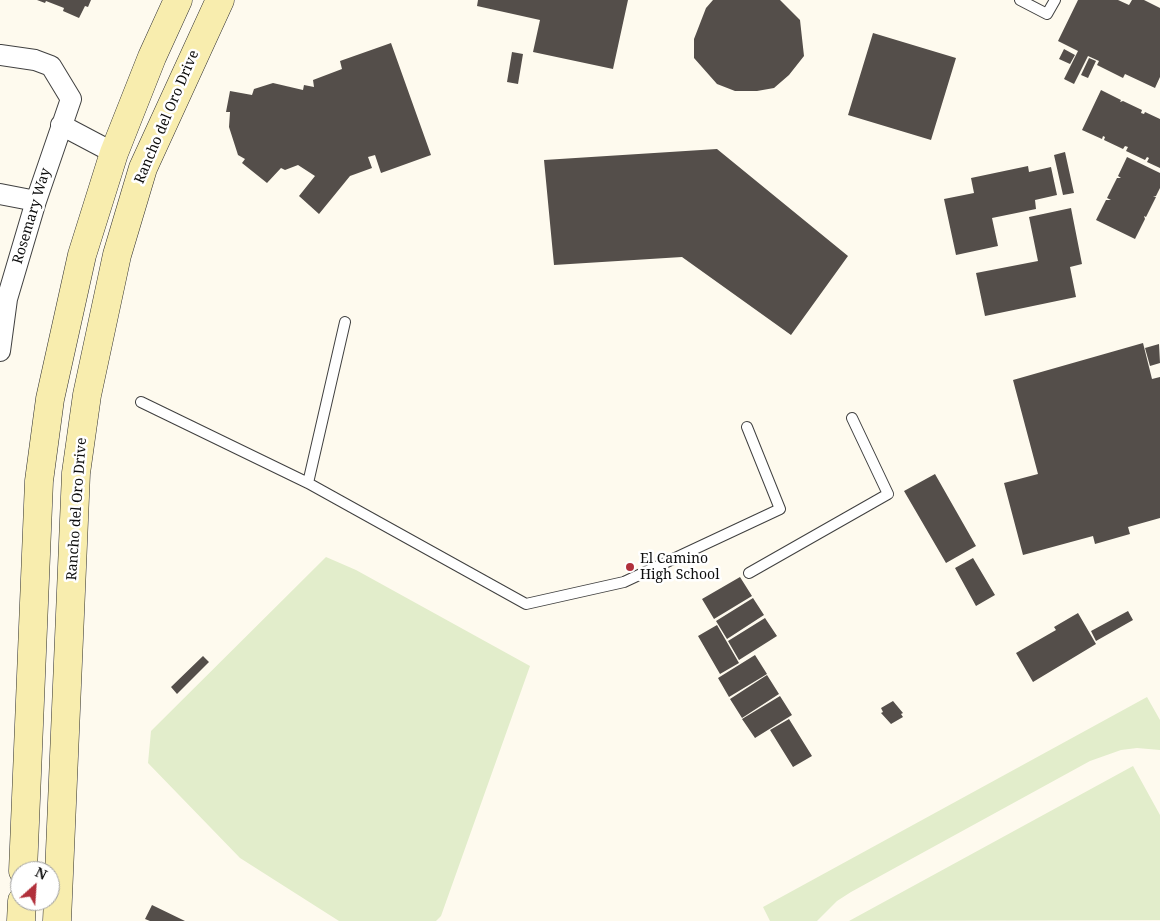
<!DOCTYPE html>
<style>
body{margin:0}
#map{position:relative;width:1160px;height:921px;overflow:hidden;background:#fefaee;font-family:"Noto Serif",serif}
canvas{display:block}
.north{position:absolute;left:10px;top:861px;width:50px;height:50px;box-sizing:border-box;background:#fff;border:1px solid #9e9e9e;border-radius:50%;rotate:26deg;font-size:14px;font-weight:700;line-height:20px;text-align:center;color:#0d0d0d}
.north::after{content:'';display:block;margin:auto;width:18px;height:22px;background:#b1303b;clip-path:polygon(50% 0,100% 100%,50% 72%,0 100%)}
</style>
<div id="map">
<canvas width="1160" height="921"></canvas>
<div class="north">N</div>
</div>
<script>
const context = document.querySelector('canvas').getContext('2d');
context.lineJoin = 'round';
function paint(path, color) {
  context.fillStyle = color;
  context.fill(path, 'evenodd');
}
function poly(rows) {
  const path = new Path2D();
  for (const r of rows) {
    path.moveTo(r[0], r[1]);
    for (let i = 2; i < r.length; i += 2) path.lineTo(r[i], r[i + 1]);
  }
  return path;
}
function strokePath(path, color, width, dash) {
  context.strokeStyle = color;
  context.lineWidth = width;
  context.lineCap = dash ? 'butt' : 'round';
  context.setLineDash(dash || []);
  context.stroke(path);
}
function drawText(font, color, halo, rows, align = 'center') {
  context.font = font + ' "Noto Serif",serif';
  context.lineWidth = 5;
  context.setLineDash([]);
  context.textBaseline = 'middle';
  context.strokeStyle = halo;
  context.fillStyle = color;
  for (const [text, x, y, turn = 0] of rows) {
    context.save();
    context.translate(x, y);
    context.rotate((+turn || 0) * Math.PI / 180);
    context.textAlign = isNaN(turn) ? turn : align;
    if (halo) context.strokeText(text, 0, 0);
    context.fillText(text, 0, 0);
    context.restore();
  }
}
paint(poly([
 [326,557,356,570,530,666,441,916,436,921,339,921,240,858,148,763,151,731],
 [1147,697,1160,720,1160,750,1137,748,1121,750,1090,761,851,892,837,901,817,921,770,921,763,907],
 [1133,766,1160,815,1160,920,849,921]
]), '#e2edcb');
paint(poly([
 [37,0,91,0,88,7,85,6,79,18,63,11,64,8,46,1,45,3],
 [478,0,628,0,613,69,533,52,540,20,477,6],
 [713,0,780,0,800,20,804,56,789,75,774,88,757,91,735,91,717,84,694,58,694,39,706,8],
 [1078,0,1118,0,1129,5,1132,0,1144,0,1160,8,1160,77,1155,88,1125,74,1123,78,1097,65,1099,61,1088,56,1074,84,1064,79,1078,51,1058,41],
 [873,33,956,58,931,140,848,115],
 [391,43,431,155,381,173,375,155,368,157,372,168,350,176,319,214,299,196,315,176,298,165,285,170,281,168,267,183,242,163,245,159,238,155,229,127,230,112,226,112,230,91,252,95,254,89,273,83,303,90,304,85,314,87,313,80,342,69,340,61],
 [1064,49,1075,55,1070,64,1059,59],
 [512,52,523,54,518,84,507,82],
 [1089,58,1096,61,1088,78,1081,75],
 [1101,90,1121,100,1120,102,1123,101,1142,110,1141,113,1144,114,1145,112,1160,119,1160,168,1147,162,1149,158,1147,157,1145,160,1126,151,1128,147,1125,146,1123,149,1104,140,1105,137,1103,136,1102,139,1082,130],
 [717,149,848,256,791,335,682,257,554,265,544,160],
 [1065,152,1074,193,1063,195,1054,155],
 [1127,157,1160,173,1160,188,1156,196,1153,196,1156,197,1146,217,1144,216,1145,219,1135,239,1096,220,1106,200,1111,200,1107,198,1117,178,1121,178,1118,176],
 [1028,166,1029,172,1051,167,1057,195,1035,200,1036,209,992,218,998,246,956,255,944,199,974,193,971,178],
 [1071,208,1082,264,1070,267,1076,297,985,316,976,273,1038,261,1029,217],
 [1143,343,1152,379,1160,377,1160,518,1128,527,1130,534,1095,544,1093,536,1023,555,1004,483,1038,474,1013,380],
 [1159,344,1160,363,1150,366,1145,348],
 [935,474,976,546,946,563,904,491],
 [973,558,995,595,976,606,955,568],
 [740,577,752,596,714,619,702,599],
 [753,598,764,615,727,639,716,621],
 [1128,611,1133,620,1096,641,1091,631],
 [1078,613,1096,644,1033,682,1016,653,1056,630,1054,627],
 [765,618,777,636,739,660,728,641],
 [717,625,739,663,720,674,698,636],
 [755,655,767,674,729,697,718,678],
 [203,656,209,662,177,694,171,687],
 [767,675,779,694,742,718,730,699],
 [780,696,792,715,755,738,742,719],
 [893,701,903,713,901,714,903,717,891,724,881,713,883,712,881,708],
 [789,719,812,756,793,767,770,730],
 [152,905,185,921,150,921,145,919]
]), '#544e4a');
const lane = poly([
 [1020,0,1047,14,1055,0],
 [141,402,308,483,345,322],
 [308,483,526,604,624,582,780,509,747,427],
 [749,573,888,494,852,418]
]);
const street = poly([
 [0,55,35,60,51,66,71,99,36,201,7,299,0,351],
 [61,125,114,153],
 [0,194,36,201]
]);
const secondary = poly([
 [23,871,39,481,50,399,82,255,114,153,152,57,178,0],
 [21,921,22,901],
 [57,921,76,473,87,395,117,255,143,168,220,0]
]);
strokePath(lane, '#404040', 12);
strokePath(street, '#404040', 22);
strokePath(secondary, '#2f2f2f', 29);
strokePath(lane, '#fff', 10);
strokePath(street, '#fff', 20);
strokePath(secondary, '#f8edae', 28);
for (const [x, y, r, color] of [
 [630,567,5,"#b1303b"]
]) {
  const dot = new Path2D();
  dot.arc(x, y, r, 0, 2 * Math.PI);
  context.fillStyle = color;
  context.fill(dot);
  strokePath(dot, '#fff', 2);
}
drawText('14px', '#0d0d0d', '#fff', [
 ["Rancho del Oro Drive",167,117,-67],
 ["Rosemary Way",32,216,-73],
 ["Rancho del Oro Drive",77,509,-86]
]);
drawText('14px', '#0d0d0d', '#fff', [
 ["El Camino",640,559],
 ["High School",640,575]
], 'left');
</script>
